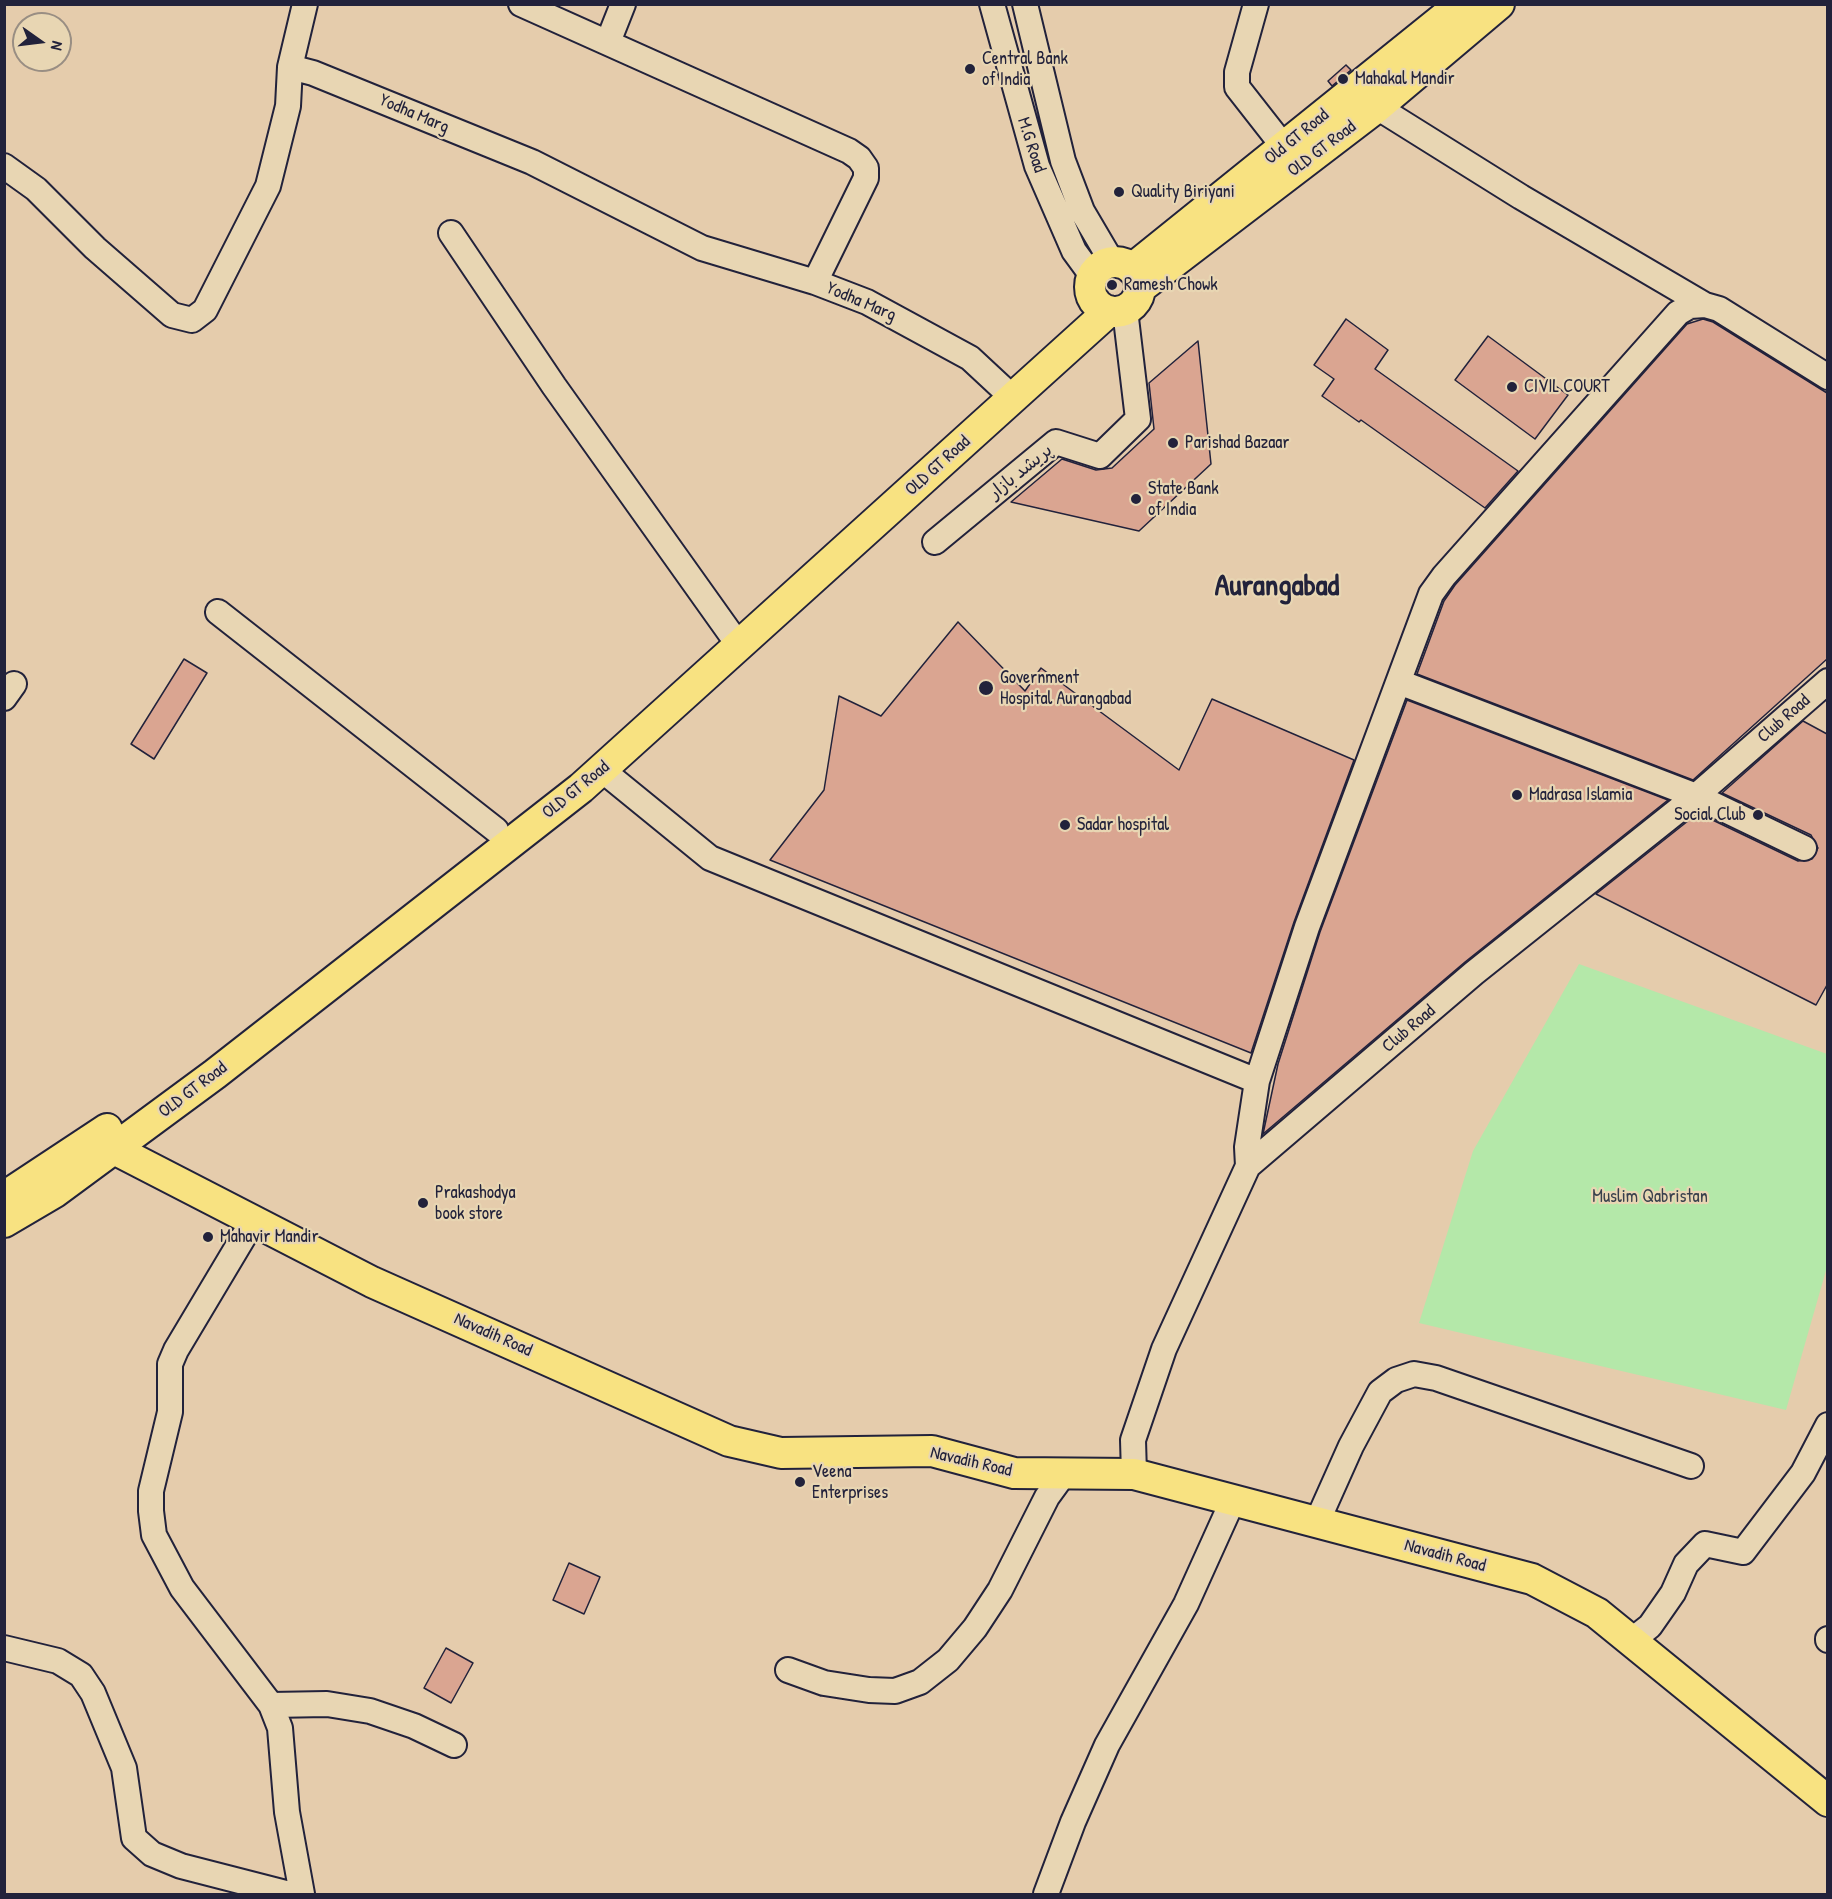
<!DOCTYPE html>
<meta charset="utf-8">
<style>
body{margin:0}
#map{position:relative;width:1832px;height:1899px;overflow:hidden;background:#e5ccac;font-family:"Patrick Hand",sans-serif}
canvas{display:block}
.frame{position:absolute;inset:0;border:6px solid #22223b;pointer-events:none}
.north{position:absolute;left:12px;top:12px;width:60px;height:60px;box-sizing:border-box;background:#e8d6b3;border:2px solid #998e83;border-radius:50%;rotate:104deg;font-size:16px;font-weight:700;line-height:24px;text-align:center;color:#22223b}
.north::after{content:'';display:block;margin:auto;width:21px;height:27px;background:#22223b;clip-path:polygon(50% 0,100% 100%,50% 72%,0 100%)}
</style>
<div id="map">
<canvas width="1832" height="1899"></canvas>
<div class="frame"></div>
<div class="north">N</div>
</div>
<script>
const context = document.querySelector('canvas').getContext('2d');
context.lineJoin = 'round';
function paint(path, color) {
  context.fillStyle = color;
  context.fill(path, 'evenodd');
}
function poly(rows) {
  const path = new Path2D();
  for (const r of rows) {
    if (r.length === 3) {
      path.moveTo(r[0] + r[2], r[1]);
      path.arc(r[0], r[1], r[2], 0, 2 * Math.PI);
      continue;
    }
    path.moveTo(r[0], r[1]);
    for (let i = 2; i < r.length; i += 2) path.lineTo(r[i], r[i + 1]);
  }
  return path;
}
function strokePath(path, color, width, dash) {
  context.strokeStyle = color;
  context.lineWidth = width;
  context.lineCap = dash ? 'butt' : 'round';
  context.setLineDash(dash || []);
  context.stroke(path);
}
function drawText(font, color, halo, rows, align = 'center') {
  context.font = font + ' "Patrick Hand","Playpen Sans Arabic",sans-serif';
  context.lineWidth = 4.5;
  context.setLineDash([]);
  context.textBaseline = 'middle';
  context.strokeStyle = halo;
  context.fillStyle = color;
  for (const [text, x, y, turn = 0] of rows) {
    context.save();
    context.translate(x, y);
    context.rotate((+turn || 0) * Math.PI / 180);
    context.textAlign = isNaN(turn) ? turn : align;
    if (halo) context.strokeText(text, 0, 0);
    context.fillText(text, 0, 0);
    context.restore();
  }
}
paint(poly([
 [1579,964,1827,1054,1827,1267,1786,1410,1419,1323,1473,1151]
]), '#b4e8a9');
const building = poly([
 [1346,65,1351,70,1332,86,1328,81,1346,65],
 [1346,319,1388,350,1375,369,1518,471,1485,508,1361,420,1359,422,1322,396,1334,379,1314,365,1346,319],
 [1703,319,1713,322,1827,393,1827,659,1693,780,1417,674,1444,601,1455,585,1687,324,1703,319],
 [1488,336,1568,395,1535,439,1455,380,1488,336],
 [1198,341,1211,464,1139,531,1011,502,1062,459,1096,470,1112,468,1154,429,1149,383,1198,341],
 [958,622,1025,691,1041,668,1179,770,1212,699,1354,760,1294,922,1251,1053,770,860,824,790,839,696,881,716,958,622],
 [184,659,207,673,154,759,131,744,184,659],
 [1407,700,1668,800,1465,962,1263,1134,1278,1064,1320,932,1407,700],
 [1803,721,1827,734,1827,985,1816,1005,1596,894,1698,813,1798,861,1812,859,1818,848,1811,835,1722,793,1803,721],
 [569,1563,600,1577,584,1614,553,1600,569,1563],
 [446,1648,473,1663,451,1703,424,1688,446,1648]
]);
paint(building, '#daa591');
strokePath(building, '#22223b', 1.5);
const minor = poly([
 [521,4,849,151,859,158,866,168,866,178,815,282],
 [992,4,1037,166,1074,251,1093,277],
 [1025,4,1063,161,1082,211,1112,262],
 [1256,4,1237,72,1237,87,1284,147],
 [608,42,623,4],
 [290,67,305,4],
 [1377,107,1521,197,1705,305],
 [4,166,36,189,95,248,172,315,192,320,205,310,268,186,288,106,290,67,313,73,532,162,702,248,815,282,867,302,970,358,1013,398],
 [451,233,554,386,730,633],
 [935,542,1056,442,1100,456,1138,419,1125,310],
 [218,612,496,830],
 [1399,682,1696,796,1804,848],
 [4,698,14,684],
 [602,770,710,858,1257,1081],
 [1248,1166,1247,1147,1257,1081,1307,927,1431,594,1444,576,1678,313,1690,306,1705,305,1719,309,1828,377],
 [253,1221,176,1350,170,1364,170,1412,151,1491,151,1511,154,1535,182,1588,271,1705,280,1728,287,1812,302,1894],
 [1134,1474,1133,1440,1164,1349,1248,1166,1474,973,1696,796,1828,681],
 [1317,1522,1351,1446,1380,1392,1396,1380,1414,1374,1436,1378,1691,1466],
 [1828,1639,1828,1640],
 [1631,1641,1650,1626,1673,1593,1686,1564,1705,1544,1743,1552,1803,1473,1828,1425],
 [4,1648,58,1661,81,1675,93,1693,124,1768,134,1838,152,1854,181,1866,290,1894],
 [788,1670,824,1683,869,1690,895,1691,920,1682,948,1660,975,1628,1000,1590,1047,1497,1063,1475],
 [271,1705,327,1704,370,1711,414,1726,454,1745],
 [1046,1894,1073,1822,1107,1745,1186,1604,1233,1500]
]);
const major = poly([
 [1115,287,25],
 [1132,269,1461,4],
 [1140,288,1377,107,1499,4],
 [102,1133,114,1149,372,1282,729,1441,781,1453,932,1451,1014,1473,1134,1474,1532,1579,1597,1613,1828,1801],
 [4,1197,107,1129],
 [4,1222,55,1192,215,1074,581,788,1109,311]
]);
strokePath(minor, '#22223b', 28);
strokePath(major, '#22223b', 34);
strokePath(minor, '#e8d6b3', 24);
strokePath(major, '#f8e281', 30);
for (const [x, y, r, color] of [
 [970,69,6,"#22223b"],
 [1343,79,6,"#22223b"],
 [1119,192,6,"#22223b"],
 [1112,285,6,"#22223b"],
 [1512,387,6,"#22223b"],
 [1173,443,6,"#22223b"],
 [1136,499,6,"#22223b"],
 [986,688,8,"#22223b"],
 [1517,795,6,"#22223b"],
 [1758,815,6,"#22223b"],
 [1065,825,6,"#22223b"],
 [423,1203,6,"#22223b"],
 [208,1237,6,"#22223b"],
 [800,1482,6,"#22223b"]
]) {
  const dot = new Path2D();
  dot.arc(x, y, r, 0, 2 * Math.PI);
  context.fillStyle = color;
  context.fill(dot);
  strokePath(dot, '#e8d6b3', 2);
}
drawText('18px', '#22223b', '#e8d6b3', [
 ["Central Bank",982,59],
 ["of India",982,80],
 ["Mahakal Mandir",1355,79],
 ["Quality Biriyani",1131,192],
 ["Ramesh Chowk",1124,285],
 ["CIVIL COURT",1524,387],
 ["Parishad Bazaar",1185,443],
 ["State Bank",1148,489],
 ["of India",1148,510],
 ["Government",1000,678],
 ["Hospital Aurangabad",1000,699],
 ["Madrasa Islamia",1529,795],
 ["Social Club",1746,815,"right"],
 ["Sadar hospital",1077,825],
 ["Prakashodya",435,1193],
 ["book store",435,1214],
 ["Mahavir Mandir",220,1237],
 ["Veena",812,1472],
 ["Enterprises",812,1493]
], 'left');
drawText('18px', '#22223b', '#e8d6b3', [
 ["Yodha Marg",414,114,23],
 ["Old GT Road",1297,137,-39],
 ["M.G Road",1031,145,72],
 ["OLD GT Road",1322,149,-37],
 ["Yodha Marg",861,302,23],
 ["OLD GT Road",938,466,-42],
 ["پریشد بازار",1021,472,-39],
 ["Club Road",1784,719,-41],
 ["OLD GT Road",576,790,-39],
 ["Club Road",1409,1029,-40],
 ["OLD GT Road",193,1090,-37],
 ["Navadih Road",493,1335,24],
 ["Navadih Road",971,1462,13],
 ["Navadih Road",1445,1556,15]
]);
drawText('18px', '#38404c', '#e8d6b3', [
 ["Muslim Qabristan",1650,1197]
]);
drawText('bold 30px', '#22223b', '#e8d6b3', [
 ["Aurangabad",1277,587]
]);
</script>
